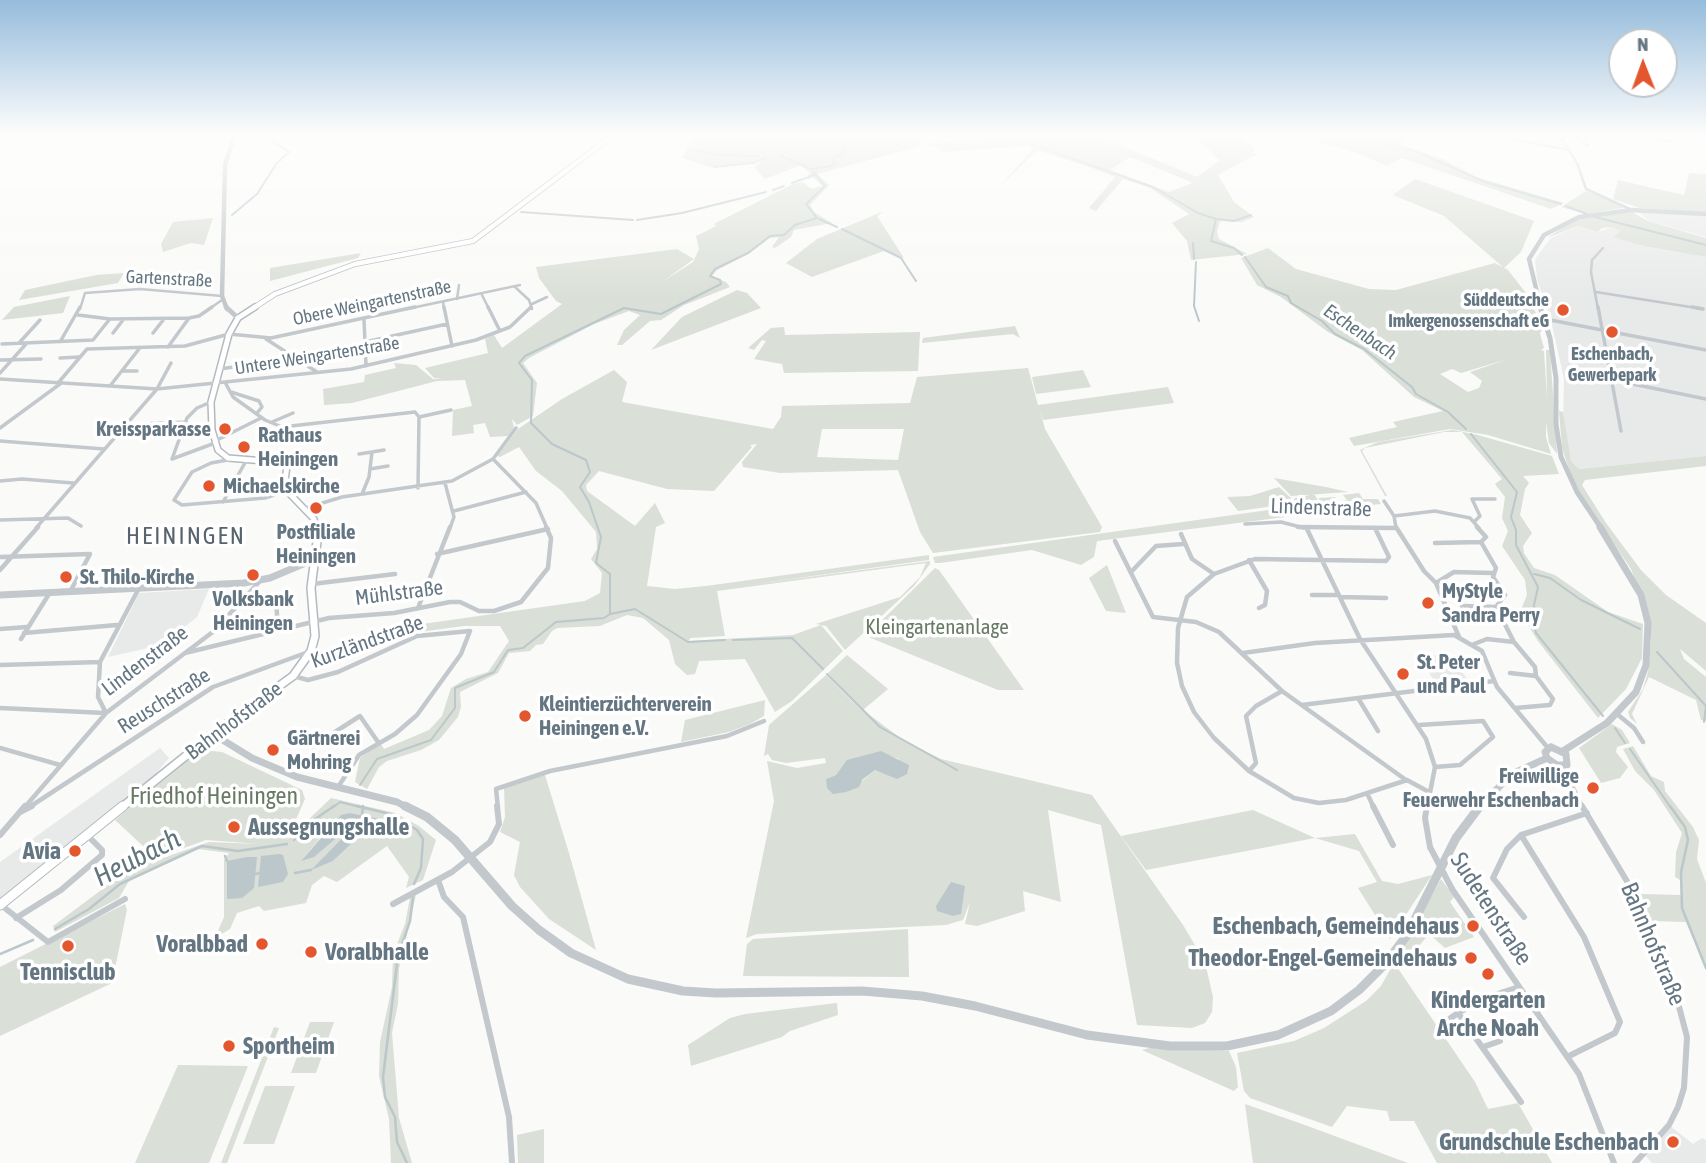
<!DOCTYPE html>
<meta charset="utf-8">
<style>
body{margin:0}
#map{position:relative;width:1706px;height:1163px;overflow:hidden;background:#fafaf8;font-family:"Asap Condensed",sans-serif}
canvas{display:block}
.north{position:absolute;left:1608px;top:28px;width:70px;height:70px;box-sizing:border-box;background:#fff;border:2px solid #c1c8cd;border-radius:50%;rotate:359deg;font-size:19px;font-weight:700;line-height:28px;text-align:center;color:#657683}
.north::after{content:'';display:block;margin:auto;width:24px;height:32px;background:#e4572e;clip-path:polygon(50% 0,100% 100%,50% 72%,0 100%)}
</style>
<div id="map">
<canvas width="1706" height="1163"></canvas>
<div class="north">N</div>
</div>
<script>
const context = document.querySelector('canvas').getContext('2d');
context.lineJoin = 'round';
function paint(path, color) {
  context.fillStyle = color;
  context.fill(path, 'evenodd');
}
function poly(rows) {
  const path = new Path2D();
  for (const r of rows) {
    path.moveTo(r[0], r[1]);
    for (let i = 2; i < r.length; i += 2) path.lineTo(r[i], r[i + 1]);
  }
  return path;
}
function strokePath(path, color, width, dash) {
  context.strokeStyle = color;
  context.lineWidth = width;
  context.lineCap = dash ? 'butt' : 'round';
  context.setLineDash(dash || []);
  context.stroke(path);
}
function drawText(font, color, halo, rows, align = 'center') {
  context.font = font + ' "Asap Condensed",sans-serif';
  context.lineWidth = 7;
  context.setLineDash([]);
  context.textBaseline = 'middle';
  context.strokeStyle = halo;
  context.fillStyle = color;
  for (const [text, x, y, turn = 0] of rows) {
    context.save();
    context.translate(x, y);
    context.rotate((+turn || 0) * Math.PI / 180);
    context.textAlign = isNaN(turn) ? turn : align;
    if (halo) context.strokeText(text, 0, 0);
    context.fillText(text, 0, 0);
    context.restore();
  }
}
paint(poly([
 [1637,211,1706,215,1706,237,1649,221],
 [1578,226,1598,232,1611,227,1622,231,1614,236,1642,246,1706,257,1706,456,1579,469,1571,461,1563,426,1564,379,1550,316,1537,280,1535,259,1551,238],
 [209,589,197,617,162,645,108,657,139,593],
 [1451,655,1467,679,1436,684,1419,656],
 [160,748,169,758,152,778,0,899,0,862],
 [1669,1125,1693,1144,1702,1138,1706,1140,1706,1163,1652,1163,1645,1155]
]), '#e8e9e9');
paint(poly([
 [695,136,918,136,921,146,817,174,829,185,810,205,814,212,832,223,794,230,791,237,775,248,772,247,779,237,770,238,750,253,717,270,712,276,726,282,730,287,684,305,661,320,650,321,622,345,617,345,624,330,640,315,629,311,594,324,529,358,523,363,537,383,533,416,517,425,512,419,514,428,508,436,490,437,485,423,473,425,474,433,452,436,453,410,472,406,465,380,437,381,352,403,324,405,323,389,364,382,365,375,396,368,394,363,416,365,433,379,443,379,434,378,425,368,488,353,485,339,494,335,502,348,562,304,556,301,539,278,536,267,677,249,694,259,662,282,693,262,699,249,696,236,716,226,714,224,793,184,803,182,811,189,822,186,801,165,765,179,754,167,766,158,752,163,710,167,682,158],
 [980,136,1099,136,1197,177,1220,160,1193,136,1238,136,1255,148,1267,136,1252,153,1257,154,1218,175,1234,202,1254,217,1242,222,1220,221,1217,232,1219,239,1247,254,1191,260,1187,241,1172,223,1189,214,1150,188,1123,179,1096,211,1089,208,1115,177,1095,169,1037,150,1000,186,1033,149,1028,146,942,152,936,147,922,144,986,139],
 [1130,157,1191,182,1192,183,1169,192,1110,170],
 [1296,136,1317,142,1302,136,1391,136,1407,142,1396,143,1443,159,1476,177,1564,203,1551,209,1402,158,1387,166,1357,153],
 [1689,173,1706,174,1706,213,1640,208,1613,199,1618,180,1684,195],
 [1415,179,1534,221,1521,252,1504,268,1444,216,1393,195],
 [1586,191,1615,202,1623,208,1585,214,1561,207],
 [884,211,877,216,904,258,884,251,812,277,786,263,817,239],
 [1632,212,1648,221,1706,238,1706,257,1643,246,1613,237,1621,231,1611,227,1602,228,1598,232,1578,226,1547,238,1573,221,1587,217],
 [213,218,204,245,191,243,163,252,161,244,173,222],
 [1268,248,1296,269,1369,289,1396,290,1495,263,1508,270,1529,297,1542,328,1540,334,1544,348,1541,350,1544,351,1547,399,1546,350,1550,350,1557,454,1549,443,1546,422,1546,437,1551,454,1488,435,1450,429,1354,446,1349,438,1397,427,1393,422,1443,411,1414,397,1362,350,1328,332,1281,297,1257,285,1241,258],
 [1508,359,1470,372,1482,381,1479,388,1468,392,1440,374,1452,369,1461,373],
 [361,253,358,258,270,281,270,268],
 [124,273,118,283,19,300,25,290,96,275],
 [737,290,747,293,761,308,651,350,682,317],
 [70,296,63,313,2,320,14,307],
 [1015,326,1020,338,1013,334,922,343,923,338],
 [784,327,785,335,920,332,918,371,784,373,782,364,754,359,766,341,762,340,754,350,748,348,771,328],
 [1028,368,1038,405,1168,387,1174,403,1043,420,1039,407,1045,429,1102,527,1100,532,933,553,920,532,898,470,780,473,743,467,742,462,757,444,750,445,752,447,714,491,667,489,599,471,586,485,587,491,635,526,655,503,665,523,656,527,647,586,675,589,706,586,929,555,929,560,740,586,930,561,930,564,914,586,845,650,826,626,816,624,900,597,920,577,926,563,717,591,725,636,690,638,689,641,793,635,821,625,843,651,792,701,775,712,745,659,699,661,695,674,687,675,675,664,669,640,643,618,627,615,600,626,557,628,552,631,543,644,536,645,530,651,509,653,498,673,460,692,461,707,458,717,439,740,421,750,387,761,379,767,367,789,355,782,360,758,380,743,384,749,429,730,442,716,451,688,466,679,488,672,509,641,500,626,464,626,404,634,408,626,585,601,600,593,602,573,591,559,597,549,596,532,562,491,536,471,519,447,500,457,497,456,518,429,562,399,614,370,627,382,622,402,773,429,781,417,782,406,910,403,917,377],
 [822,429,904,429,898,460,817,457],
 [1083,370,1091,387,1036,394,1032,377],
 [1559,411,1563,412,1571,461,1579,469,1706,456,1706,466,1585,480,1582,485,1606,523,1641,570,1666,595,1706,623,1706,671,1680,649,1684,659,1706,677,1706,721,1701,720,1696,700,1649,677,1632,714,1637,724,1630,718,1628,712,1643,689,1648,672,1651,641,1648,612,1631,569,1574,484,1562,448],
 [1452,430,1474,434,1552,456,1559,474,1523,476,1529,483,1525,489,1520,515,1532,533,1523,546,1524,553,1534,568,1555,575,1608,612,1643,624,1642,658,1626,689,1598,718,1538,641,1520,612,1527,595,1525,580,1502,546,1508,531,1502,518,1505,497,1495,484,1502,479,1462,432,1444,432,1365,448,1362,451,1387,496,1385,496,1360,450,1378,442],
 [1274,478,1326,487,1348,492,1291,496],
 [1279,487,1291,498,1289,504,1238,511,1227,497,1250,496],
 [1359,493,1363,499,1378,499,1381,504,1371,505,1372,509,1324,512,1097,541,1094,557,1081,565,1032,550,940,563,935,563,933,557,1290,507,1295,498,1314,494,1320,503,1319,498,1335,497,1338,502,1347,500,1343,495],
 [1107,565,1126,613,1106,611,1089,578],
 [935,568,939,570,1024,690,998,690,866,636],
 [847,655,888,689,863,710,903,740,941,759,1092,795,1183,925,1205,962,1213,997,1212,1012,1205,1023,1192,1028,1137,1025,1101,825,1048,810,1061,902,1023,891,1025,911,977,926,965,924,970,902,963,920,946,925,757,934,746,938,774,801,767,761,797,768,826,763,825,758,786,763,772,760,768,754,764,756,769,725,826,675,862,711,828,673],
 [887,755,899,759,884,773,875,770,862,781,826,779],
 [765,700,764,716,750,724,729,732,681,742,685,720],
 [1612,724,1622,730,1630,743,1617,747,1616,752,1628,767,1620,778,1601,783,1579,748],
 [1633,746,1651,776,1664,782,1665,791,1693,827,1699,840,1697,859,1706,883,1706,969,1686,922,1651,921,1639,894,1681,895,1680,880,1675,877,1676,852,1682,833,1654,790,1635,771,1623,749],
 [201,750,222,752,302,790,305,799,287,840,331,798,395,813,419,826,436,840,423,880,406,888,409,877,387,846,337,882,324,876,312,885,306,903,264,911,259,906,237,913,230,929,215,938,224,917,224,860,229,853,198,849,129,881,119,898,55,932,53,926,128,870,209,842,260,844,206,840,156,858,115,820],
 [350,813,386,820,387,833,365,831,333,861,313,868,345,835,341,834,301,861,332,824],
 [544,772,569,853,596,950,549,919,520,887,514,875,520,842,500,832,505,817,504,788],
 [1253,810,1315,838,1355,834,1382,881,1398,884,1432,875,1390,939,1358,888,1377,882,1359,851,1315,838,1146,870,1121,836],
 [1441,879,1454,897,1450,902,1474,937,1445,948,1429,934,1399,970,1475,1082,1488,1109,1518,1103,1552,1163,1437,1163,1414,1121,1390,1121,1387,1111,1347,1106,1332,1127,1250,1098,1244,1091,1237,1053,1294,1041,1324,1028,1366,1001,1381,986],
 [416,895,399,969,398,1004,392,1033,399,1118,412,1163,391,1163,389,1119,379,1076,380,1042,392,987,393,954,405,924,410,898],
 [125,904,127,910,112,983,0,1036,0,967],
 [908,929,909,977,743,976,747,944,753,939],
 [837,1003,838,1015,790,1031,782,1037,691,1066,688,1045,730,1018,745,1014],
 [310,1022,334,1022,316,1073,291,1073],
 [274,1027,279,1028,227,1163,221,1163],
 [1153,1047,1229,1051,1236,1067,1238,1087,1234,1091,1142,1050],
 [178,1065,248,1066,209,1163,135,1163],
 [265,1086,295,1086,274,1144,243,1144],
 [1245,1104,1302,1124,1408,1163,1253,1163],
 [544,1129,544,1163,518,1163,517,1135]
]), '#dadfd7');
paint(poly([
 [881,751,909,765,907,774,897,779,875,770,862,780,859,787,846,792,833,794,827,788,826,779,836,775,847,760],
 [350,813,386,820,391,823,391,829,387,833,365,831,333,861,311,870,345,835,341,834,314,857,301,861,341,815],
 [280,854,283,855,288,874,283,882,258,887,261,856],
 [247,857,257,857,254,888,242,898,227,899,227,861],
 [951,882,965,886,961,914,953,916,937,911,936,906]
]), '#bbc7cb');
strokePath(poly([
 [982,136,1019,140,1153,187,1198,213,1216,219,1211,241,1234,248,1242,255],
 [1342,136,1415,151,1485,182,1561,204],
 [689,149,718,155,759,156],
 [781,156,809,168],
 [714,167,753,163,766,158],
 [792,183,809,177],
 [773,190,784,186],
 [1566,206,1587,214],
 [521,212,633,220],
 [232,215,257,194,277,163,289,152,265,136],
 [1595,217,1706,245],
 [819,219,837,227],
 [1218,219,1234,221,1251,215],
 [637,220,682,213,766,192],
 [842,229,901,258,916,281],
 [1193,243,1194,259],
 [1245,257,1266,287,1288,296,1291,303,1322,321,1335,334,1364,349,1412,387,1416,394,1448,412,1466,429],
 [1196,262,1194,306,1199,321],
 [1471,434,1517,492,1511,517,1516,530,1516,545,1538,587,1532,614,1536,633,1603,716],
 [1534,574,1550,578,1581,600,1640,629],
 [610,614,635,609,688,642,725,640],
 [733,640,792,638,823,669],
 [1657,652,1706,706,1704,722],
 [827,674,880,727,957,770],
 [1615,728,1625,743],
 [1630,749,1671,808],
 [360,785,377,759,431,740,455,708,455,688,494,672,508,650,523,648,556,622,604,618,610,614,610,574,596,563,601,537,589,502,580,487,590,472,586,460,552,444,531,423,532,380,519,363,525,356,624,308,661,314,721,284,720,280,710,276,715,269,748,253,770,236,784,235,795,225,817,218,806,204,825,186,811,169,832,166,835,164,832,159,846,151,842,146,862,138,899,144,907,140,906,136],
 [332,808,340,802,364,808]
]), '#bbc7cb', 2);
strokePath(poly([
 [357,806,390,814,417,830,423,839,421,868,414,884],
 [1670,806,1685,827,1688,840,1681,872,1682,908,1706,968],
 [362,815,363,806],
 [294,840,308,824,334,806],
 [225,856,227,861],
 [295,873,311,870],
 [256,874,259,873],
 [55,929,89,909,120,884,202,846,238,851,287,844],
 [0,954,33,940],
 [407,1163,397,1142,395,1117,385,1097,383,1077,398,956,410,921,413,897]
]), '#bbc7cb', 2.5);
strokePath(poly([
 [809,177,815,174]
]), '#bbc7cb', 3.5);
const secondaryFar3 = poly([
 [252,309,275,294,355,264,473,241,612,136]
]);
const secondaryFar2 = poly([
 [255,307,238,318,229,334,211,402,212,430,218,450,228,458,277,462,287,466,284,488,314,519,316,528]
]);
const secondaryFar1 = poly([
 [121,808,213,734,293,676,311,651,315,636,311,588,318,534,316,527]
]);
const secondary = poly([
 [0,905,123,806]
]);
strokePath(secondaryFar3, '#b3babf', 6);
strokePath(secondaryFar2, '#b3babf', 8);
strokePath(secondaryFar1, '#b3babf', 10);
strokePath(secondary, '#b3babf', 11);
strokePath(poly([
 [1495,136,1569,150],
 [1560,136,1577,163,1586,189,1632,210],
 [1642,136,1673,142],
 [1562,137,1594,136],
 [1578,138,1588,146],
 [515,287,529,300,532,309],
 [1596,292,1703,309],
 [482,295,489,309],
 [457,299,459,285],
 [443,302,444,309],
 [532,304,547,297],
 [80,309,85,293,140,289,222,296],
 [209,309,222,300],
 [407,309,520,285],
 [1598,309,1591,272,1592,260,1603,248]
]), '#c3c8cc', 2.5);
strokePath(poly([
 [444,307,452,346],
 [488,307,500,331],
 [1598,307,1621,431],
 [1692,307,1703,309],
 [78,315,110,319,189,318,199,316,212,307],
 [1545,319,1706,350],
 [364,320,366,366],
 [113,333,123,320],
 [153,333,164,319],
 [266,339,317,372],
 [60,342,80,307],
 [365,342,447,324],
 [19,343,40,320],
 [2,344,93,340,109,320],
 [168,347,189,318],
 [60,358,79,357],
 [0,360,41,359],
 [273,367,296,362],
 [219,369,242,366],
 [122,371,137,371],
 [0,373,26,344],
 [0,379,157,389,351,369,476,340,510,327,531,307],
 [1613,380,1706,399],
 [58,383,87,349,185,346,229,334,271,338,415,307],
 [226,384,233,397,265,420,282,427,415,412,419,417],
 [110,386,139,349],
 [231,392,259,401,262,407,257,413],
 [211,402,197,408,187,418,172,459,215,443],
 [419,417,451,410],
 [272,422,293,413],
 [141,424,186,422],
 [0,428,60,384],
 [0,441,104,449],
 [215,441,261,418],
 [372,452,384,450],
 [359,454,372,452,369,477,362,494],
 [233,459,211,463,192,472,174,500,182,505,265,498,286,491],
 [493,459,536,503,547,528],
 [370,469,388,466],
 [0,481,22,479,73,483],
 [445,483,454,517,450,528],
 [418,488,419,417],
 [1384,501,1394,516,1396,528],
 [223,502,246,461],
 [306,508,342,497,452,481,493,459,516,428],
 [454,511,526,492],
 [1394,516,1435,511,1470,518,1479,528],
 [0,520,68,518,81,526],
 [1475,521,1480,516,1472,499,1495,499],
 [1245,524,1281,522,1304,528],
 [36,528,157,389,171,363],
 [1372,528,1396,528]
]), '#c3c8cc', 3.5);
strokePath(poly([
 [1298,527,1396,528],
 [1396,527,1424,571,1436,583,1459,637],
 [1477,527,1486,537,1481,542],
 [1375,528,1389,557,1386,561,1255,559,1214,574,1187,597,1178,628,1177,663,1182,686,1194,712,1214,738,1249,771,1294,798,1319,803,1346,800,1407,780,1429,792],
 [1307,529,1360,639,1426,739,1435,767,1427,808],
 [1181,534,1192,559,1214,574],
 [1115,541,1153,617,1196,622,1219,632,1282,691,1406,780],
 [1481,542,1496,568,1493,577,1505,595,1496,607,1514,642,1535,667,1536,676,1553,699,1550,705,1515,708],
 [1435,543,1481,542],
 [437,554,548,529],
 [0,557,90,554,70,592],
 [1249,560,1267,591,1265,605,1259,608],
 [0,570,38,527],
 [1132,571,1156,546,1183,544],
 [1436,583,1454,572,1492,573],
 [312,584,395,574],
 [251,592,265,601,276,600,278,629],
 [1312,595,1339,595],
 [1340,597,1386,598],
 [1462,606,1496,607],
 [418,608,450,527],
 [0,629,27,627],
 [24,633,117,625],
 [21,639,49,594],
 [1474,644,1487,639,1514,642],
 [185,653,329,618,394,613,450,602,460,602,479,611,494,611,521,602,548,568,551,538,546,527],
 [1243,653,1315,643,1454,635,1482,651,1497,687,1548,748],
 [0,665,100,662],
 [1510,673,1536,676],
 [293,676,308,680,338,672,417,636,470,631,461,654,417,715,395,734,359,755,338,787],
 [1358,698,1378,731],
 [1302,705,1494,681],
 [0,708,105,713],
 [106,713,98,697,100,662,138,590],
 [1617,714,1634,728,1643,742],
 [1419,725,1483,721,1493,737,1460,765,1435,767],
 [306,733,323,739],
 [313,746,360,716,378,742],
 [0,748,60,765],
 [1562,766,1583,808],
 [1249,771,1256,763,1246,716,1256,706,1282,691],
 [1367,793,1374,808],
 [24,808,106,713,214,631,260,581],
 [28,808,213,687,311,651],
 [498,808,496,789,550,771,727,736,764,721]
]), '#c3c8cc', 4.5);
strokePath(poly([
 [1373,806,1393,845],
 [1427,806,1425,818,1430,847],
 [1582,806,1631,888,1671,976,1687,1037,1684,1088,1678,1107,1669,1125,1635,1163],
 [20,812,32,806],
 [0,835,25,806],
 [1521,835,1584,937,1620,1022,1615,1033,1569,1056],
 [438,880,444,897,463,917,509,1117,512,1163],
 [1452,889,1579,1074,1614,1163],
 [393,904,452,872,490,842,499,824,497,806],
 [1,905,48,942,125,899],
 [1524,917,1493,878,1507,849,1521,835,1587,813],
 [16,918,61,890,102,855,102,850,88,836],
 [1519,987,1482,999,1458,1013,1521,1102],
 [1445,1022,1458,1013],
 [1483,1047,1500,1041]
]), '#c3c8cc', 6);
strokePath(poly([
 [227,309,222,296,225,165,234,136],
 [1541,309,1529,259,1544,235,1579,217,1632,210,1706,214]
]), '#c3c8cc', 4.5);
strokePath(poly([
 [226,307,238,318],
 [1540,307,1550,338,1556,378,1556,424,1561,457,1577,492,1601,528]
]), '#c3c8cc', 5);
strokePath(poly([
 [0,595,244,583,270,578,315,559],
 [213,734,252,758,297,777,397,802,408,808],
 [1551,747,1566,754,1567,765,1557,765,1547,758,1545,752,1551,747],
 [1563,751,1607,723,1636,692,1646,665,1648,623,1641,595,1600,527],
 [1478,808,1512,774,1547,758]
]), '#c3c8cc', 7);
strokePath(poly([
 [405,806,427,817,455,840,512,906,539,930,571,953,628,979,683,991,716,993,862,991,922,996,975,1006,1087,1035,1170,1046,1227,1046,1278,1035,1331,1011,1359,990,1386,963,1407,935,1456,838,1480,806]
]), '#c3c8cc', 9);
strokePath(secondaryFar3, '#fff', 4.5);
strokePath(secondaryFar2, '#fff', 5);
strokePath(secondaryFar1, '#fff', 7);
strokePath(secondary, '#fff', 9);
strokePath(poly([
 [1430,847,1452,889]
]), '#c3c8cc', 6);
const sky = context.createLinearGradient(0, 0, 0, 299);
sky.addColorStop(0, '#96bcdc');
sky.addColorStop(0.45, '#fdfdfc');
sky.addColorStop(1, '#fdfdfc00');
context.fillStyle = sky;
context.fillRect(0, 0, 1706, 299);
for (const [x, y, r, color] of [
 [1563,310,7,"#e4572e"],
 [1612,332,7,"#e4572e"],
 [225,429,7,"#e4572e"],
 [244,447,7,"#e4572e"],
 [209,486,7,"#e4572e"],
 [316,508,7,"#e4572e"],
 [253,575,7,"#e4572e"],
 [66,577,7,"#e4572e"],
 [1428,603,7,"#e4572e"],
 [1403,674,7,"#e4572e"],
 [525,716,7,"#e4572e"],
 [273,750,7,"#e4572e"],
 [1593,788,7,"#e4572e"],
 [234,827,7,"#e4572e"],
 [75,851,7,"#e4572e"],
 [1473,926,7,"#e4572e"],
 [262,944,7,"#e4572e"],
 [68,946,7,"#e4572e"],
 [311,952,7,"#e4572e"],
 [1471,958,7,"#e4572e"],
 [1488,974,7,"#e4572e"],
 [229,1046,7,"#e4572e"],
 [1673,1142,7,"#e4572e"]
]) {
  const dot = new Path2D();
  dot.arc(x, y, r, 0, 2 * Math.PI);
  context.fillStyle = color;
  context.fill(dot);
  strokePath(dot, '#fff', 2.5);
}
drawText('18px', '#657683', '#fff', [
 ["Gartenstraße",169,279,3],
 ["Obere Weingartenstraße",372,303,-12],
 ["Untere Weingartenstraße",317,356,-9]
]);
drawText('bold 18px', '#657683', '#fff', [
 ["Süddeutsche",1549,300],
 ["Imkergenossenschaft eG",1549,321],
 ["Eschenbach,",1612,354,"center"],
 ["Gewerbepark",1612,375,"center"]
], 'right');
drawText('italic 19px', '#60757c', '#fff', [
 ["Eschenbach",1360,332,34]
]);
drawText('bold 21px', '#657683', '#fff', [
 ["Kreissparkasse",211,429,"right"],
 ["Rathaus",258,435],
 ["Heiningen",258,459],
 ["Michaelskirche",223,486],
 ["Postfiliale",316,532,"center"],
 ["Heiningen",316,556,"center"],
 ["St. Thilo-Kirche",80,577],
 ["MyStyle",1442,591],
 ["Sandra Perry",1442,615],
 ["Volksbank",253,599,"center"],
 ["Heiningen",253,623,"center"],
 ["St. Peter",1417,662],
 ["und Paul",1417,686],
 ["Kleintierzüchterverein",539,704],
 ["Heiningen e.V.",539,728],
 ["Gärtnerei",287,738],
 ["Mohring",287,762],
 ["Freiwillige",1579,776,"right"],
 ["Feuerwehr Eschenbach",1579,800,"right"]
], 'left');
drawText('21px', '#657683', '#fff', [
 ["Lindenstraße",1321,508,2],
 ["Mühlstraße",399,593,-7],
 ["Kurzländstraße",367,642,-20],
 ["Lindenstraße",145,661,-37],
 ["Reuschstraße",164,701,-32],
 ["Bahnhofstraße",234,721,-37]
]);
drawText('21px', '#687a64', '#fff', [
 ["Kleingartenanlage",937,627]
]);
context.letterSpacing = '2px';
drawText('24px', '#57646e', '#fff', [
 ["HEININGEN",186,536]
]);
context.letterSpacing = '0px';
drawText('24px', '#687a64', '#fff', [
 ["Friedhof Heiningen",214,796]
]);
drawText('bold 24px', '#657683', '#fff', [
 ["Aussegnungshalle",248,827,"left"],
 ["Avia",61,851],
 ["Eschenbach, Gemeindehaus",1459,926],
 ["Voralbbad",248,944],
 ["Voralbhalle",325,952,"left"],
 ["Theodor-Engel-Gemeindehaus",1457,958],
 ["Tennisclub",68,972,"center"],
 ["Kindergarten",1488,1000,"center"],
 ["Arche Noah",1488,1028,"center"],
 ["Sportheim",243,1046,"left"],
 ["Grundschule Eschenbach",1659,1142]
], 'right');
drawText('24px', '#657683', '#fff', [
 ["Sudetenstraße",1491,909,57],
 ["Bahnhofstraße",1653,944,67]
]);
drawText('italic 28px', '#60757c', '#fff', [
 ["Heubach",137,858,-27]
]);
</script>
